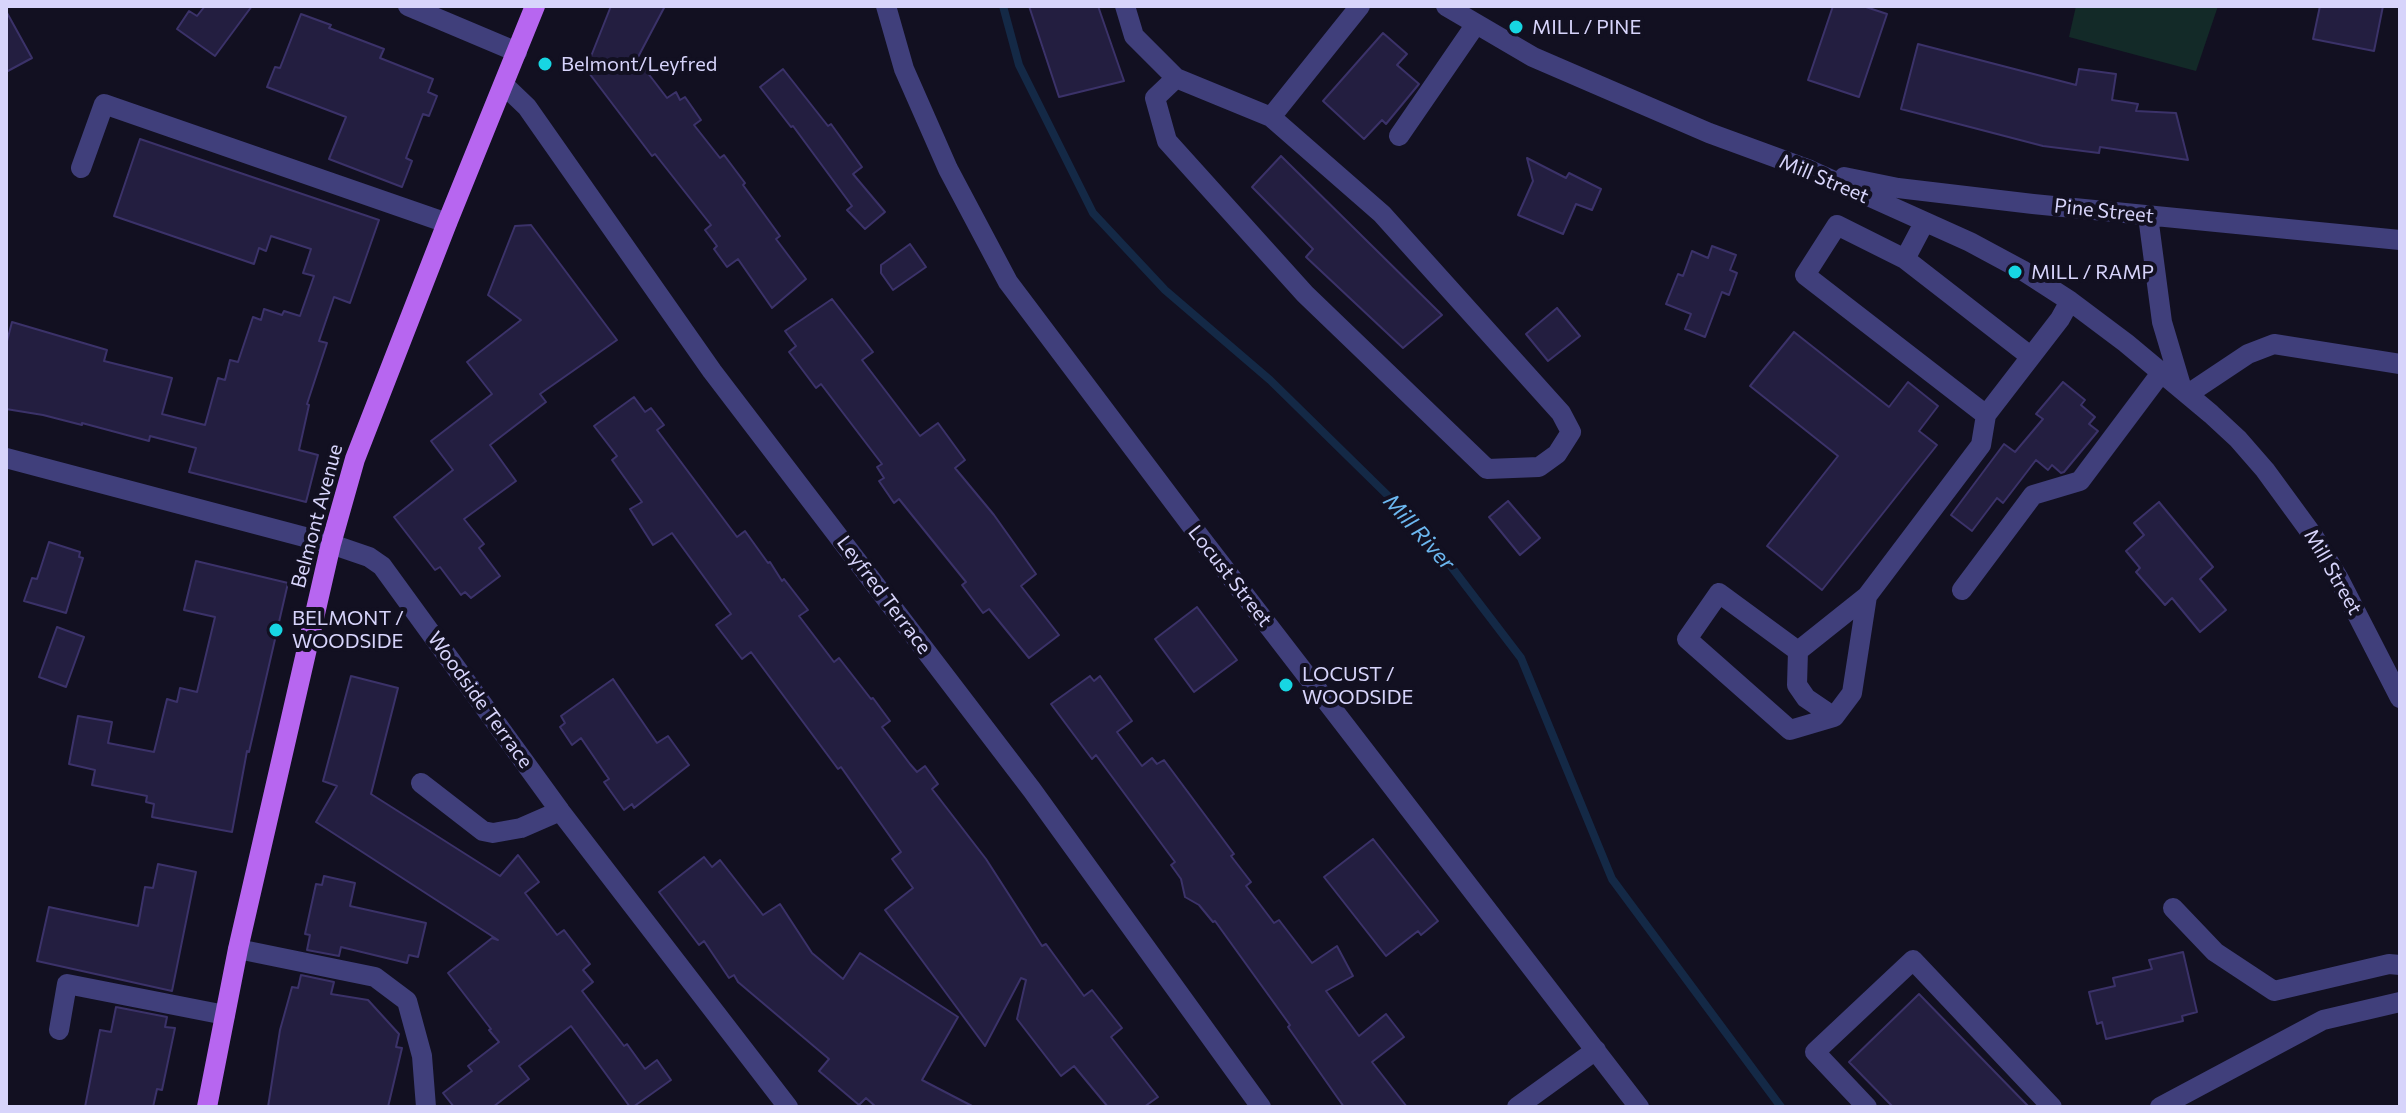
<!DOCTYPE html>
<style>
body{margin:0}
#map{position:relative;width:2406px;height:1113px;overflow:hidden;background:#121021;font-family:Commissioner,sans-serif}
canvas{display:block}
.frame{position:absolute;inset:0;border:8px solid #d7d4fb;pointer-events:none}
</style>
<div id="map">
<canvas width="2406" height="1113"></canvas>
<div class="frame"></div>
</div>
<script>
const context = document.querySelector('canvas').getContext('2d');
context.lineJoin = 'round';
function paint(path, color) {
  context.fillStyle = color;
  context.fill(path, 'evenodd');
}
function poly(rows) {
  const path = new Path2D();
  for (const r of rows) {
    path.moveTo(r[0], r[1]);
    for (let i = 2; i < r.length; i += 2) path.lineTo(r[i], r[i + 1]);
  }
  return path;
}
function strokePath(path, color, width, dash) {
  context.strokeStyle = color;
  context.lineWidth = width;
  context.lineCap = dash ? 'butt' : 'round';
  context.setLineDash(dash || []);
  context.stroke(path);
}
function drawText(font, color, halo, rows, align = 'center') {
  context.font = font + ' Commissioner,sans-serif';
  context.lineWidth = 8;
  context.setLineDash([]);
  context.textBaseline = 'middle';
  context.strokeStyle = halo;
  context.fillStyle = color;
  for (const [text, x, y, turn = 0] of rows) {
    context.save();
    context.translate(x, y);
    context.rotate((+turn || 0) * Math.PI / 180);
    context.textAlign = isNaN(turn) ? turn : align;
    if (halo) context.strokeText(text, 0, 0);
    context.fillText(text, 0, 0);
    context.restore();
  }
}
paint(poly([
 [2076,6,2218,6,2196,71,2069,37]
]), '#132a28');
strokePath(poly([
 [1003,6,1019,65,1093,213,1165,290,1270,380,1424,531,1521,658,1612,879,1781,1107]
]), '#142946', 8);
const building = poly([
 [205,6,252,6,215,56,177,29,189,11,197,16,205,6],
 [611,6,665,6,637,59,667,98,676,92,680,100,685,97,701,120,694,125,720,158,724,155,745,183,743,185,780,236,776,239,806,279,772,308,738,259,727,267,714,249,717,246,705,230,711,225,655,154,652,156,586,69,611,6],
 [1029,6,1098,6,1124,81,1059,97,1029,6],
 [1833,6,1863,6,1887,14,1859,97,1808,80,1833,6],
 [2320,6,2383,6,2374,51,2313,39,2320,6],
 [6,11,32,58,6,72,6,11],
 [301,14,331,25,329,28,384,49,380,58,433,79,428,92,437,96,429,116,423,114,406,158,412,161,402,187,329,159,346,117,267,87,275,67,280,68,301,14],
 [1383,33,1407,54,1397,65,1419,84,1386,124,1382,120,1364,139,1323,101,1383,33],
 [1918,44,2076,85,2079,69,2116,74,2112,100,2138,104,2136,111,2176,113,2188,160,2100,147,2099,153,2043,146,1901,109,1918,44],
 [783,69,828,126,831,124,862,167,853,174,885,212,865,229,847,210,852,206,793,126,791,127,760,87,783,69],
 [140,139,379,220,350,303,334,297,319,341,327,343,307,404,309,405,299,450,318,455,306,502,189,472,196,448,150,436,149,441,82,423,82,425,43,415,6,409,6,345,12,322,107,350,104,361,172,378,162,414,205,425,218,378,225,380,230,360,238,362,253,317,261,320,264,309,282,315,284,311,300,316,314,276,303,273,311,249,271,236,266,251,259,248,254,264,114,216,140,139],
 [1281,156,1442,315,1403,348,1306,257,1313,249,1252,187,1281,156],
 [1527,158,1566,178,1569,173,1601,189,1592,210,1576,204,1563,234,1518,215,1533,181,1527,158],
 [531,225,617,340,540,394,546,402,490,445,516,481,464,519,484,544,479,548,500,576,471,598,465,592,461,595,440,567,435,570,394,517,453,470,431,441,492,394,467,362,521,320,488,295,515,226,531,225],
 [910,244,926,267,893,290,881,273,881,265,910,244],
 [1712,246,1736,255,1730,270,1737,273,1729,295,1722,292,1705,337,1685,329,1691,314,1666,304,1678,274,1683,276,1692,251,1708,258,1712,246],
 [832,299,873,352,862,360,920,436,938,423,965,460,955,468,994,515,1036,574,1021,586,1059,635,1029,658,989,609,983,613,962,585,966,582,899,499,894,503,879,481,884,478,877,467,882,464,821,384,816,388,789,352,796,346,785,331,832,299],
 [1557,308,1580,336,1548,361,1526,334,1557,308],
 [1794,332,1889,407,1908,382,1938,406,1919,431,1937,445,1822,590,1767,546,1838,456,1750,386,1794,332],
 [2063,382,2085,400,2081,405,2095,417,2089,424,2098,431,2064,472,2061,473,2052,465,2048,470,2036,460,2003,503,1997,498,1972,531,1951,515,2004,444,2015,452,2043,419,2036,414,2063,382],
 [634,397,645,412,651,408,664,425,657,430,737,537,745,531,768,563,770,562,782,581,784,579,808,610,799,616,834,662,839,658,871,699,873,698,890,721,882,727,910,764,917,772,925,766,938,784,932,789,986,859,1042,946,1046,944,1084,996,1092,990,1122,1028,1111,1037,1158,1097,1144,1107,1108,1107,1074,1066,1061,1076,1017,1019,1026,980,1021,978,985,1046,885,910,913,888,892,859,901,852,841,767,838,769,751,652,742,659,716,625,731,614,672,533,653,545,630,509,642,502,612,460,617,456,594,426,634,397],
 [1508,501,1540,538,1520,555,1489,517,1508,501],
 [2159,502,2213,567,2200,579,2226,610,2200,632,2172,598,2165,605,2136,572,2140,568,2126,551,2144,535,2134,523,2159,502],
 [49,542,80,552,79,557,83,558,66,613,24,601,32,578,37,579,49,542],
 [196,561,288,583,249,752,247,751,232,832,152,817,154,804,146,802,147,796,92,785,95,770,69,764,78,716,112,722,108,743,154,752,167,699,177,702,180,688,197,692,215,617,184,610,196,561],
 [1197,607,1237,660,1194,692,1155,639,1197,607],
 [57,627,84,637,66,687,39,677,57,627],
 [351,676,398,688,371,794,500,876,518,855,539,882,525,893,557,935,564,930,590,964,583,970,593,982,582,991,624,1046,627,1044,645,1069,657,1060,671,1080,633,1107,630,1107,571,1026,519,1066,529,1079,493,1107,454,1107,443,1093,472,1071,468,1066,499,1042,489,1030,491,1029,448,973,492,938,498,940,316,822,337,786,323,781,351,676],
 [1090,676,1094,681,1100,676,1132,721,1117,732,1142,766,1152,758,1157,764,1164,760,1234,854,1231,856,1251,882,1246,886,1274,923,1279,920,1312,963,1337,946,1353,976,1326,991,1359,1036,1386,1014,1404,1037,1372,1062,1407,1107,1344,1107,1288,1027,1290,1025,1215,921,1213,922,1199,905,1185,897,1181,879,1171,865,1175,862,1096,755,1092,759,1051,704,1090,676],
 [613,679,657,743,668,736,689,765,634,808,632,804,624,810,604,782,609,779,581,738,572,745,560,727,565,723,561,716,613,679],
 [1373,839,1438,921,1421,935,1418,931,1386,956,1324,877,1373,839],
 [704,857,712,867,720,860,763,915,780,904,812,953,843,979,860,953,958,1017,922,1080,974,1107,876,1107,866,1098,859,1105,819,1071,829,1059,738,982,734,975,729,978,704,941,699,945,659,892,704,857],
 [158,864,196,872,172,991,37,961,49,907,138,926,145,887,153,888,158,864],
 [324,876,355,883,350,906,426,923,418,957,409,955,407,963,341,947,339,956,307,950,310,935,305,934,316,884,322,885,324,876],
 [2183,952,2197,1012,2182,1016,2183,1021,2106,1039,2102,1022,2097,1024,2089,992,2115,986,2113,978,2152,969,2149,960,2183,952],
 [301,975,334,982,331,994,368,1000,399,1034,396,1047,402,1048,388,1107,268,1107,280,1030,292,987,298,988,301,975],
 [1919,994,2029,1107,1893,1107,1849,1062,1919,994],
 [116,1007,167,1017,165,1027,175,1028,162,1090,157,1089,153,1107,85,1107,100,1030,111,1032,116,1007]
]);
paint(building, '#231e40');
strokePath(building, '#3b3269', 2);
strokePath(poly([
 [408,6,517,52],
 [886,6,904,69,948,169,1008,282,1200,537,1639,1107],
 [1125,6,1134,36,1176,78,1271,117,1360,6],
 [1446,6,1533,57,1709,133,1810,170,1970,242,2022,270,2070,301,2126,343,2211,414,2238,439,2265,470,2314,537,2339,579,2400,698],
 [1176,78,1155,98,1167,141,1305,294,1487,469,1539,467,1557,454,1571,432,1561,413,1382,214,1271,117],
 [504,85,527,107,712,371,1032,790,1261,1107],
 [1399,136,1476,24],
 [81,168,104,104,447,223],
 [1844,177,1898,188,2033,204,2400,240],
 [2148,216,2162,322,2182,389],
 [1924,223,1905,259,1837,225,1805,275,1986,415,2060,319,2070,301],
 [1905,259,2030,356],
 [2188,394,2248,354,2274,344,2400,364],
 [6,458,331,544,369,557,382,566,560,811,788,1107],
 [1962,590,2033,495,2080,481,2161,373],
 [1798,651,1719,593,1687,639,1790,730,1834,717,1852,693,1867,596],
 [1834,717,1806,698,1797,685,1798,651,1867,596,1981,445,1986,415],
 [421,783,483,831,493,833,521,828,560,811],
 [2173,908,2215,952,2274,991,2389,964,2400,965],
 [238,949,375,977,407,1001,422,1056,426,1107],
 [59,1030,67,984,225,1015],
 [1517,1107,1596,1050],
 [1867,1107,1815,1052,1913,960,2052,1107],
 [2160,1107,2323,1020,2400,1002]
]), '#403f7b', 20);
strokePath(poly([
 [207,1107,238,949,331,544,355,459,447,223,535,6]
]), '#b766f0', 20);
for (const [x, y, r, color] of [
 [1516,27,8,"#17d6e3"],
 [545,64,8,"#17d6e3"],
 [2015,272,8,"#17d6e3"],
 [276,630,8,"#17d6e3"],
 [1286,685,8,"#17d6e3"]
]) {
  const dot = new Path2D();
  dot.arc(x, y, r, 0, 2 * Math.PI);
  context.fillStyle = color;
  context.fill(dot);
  strokePath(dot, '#121021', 3);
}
drawText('20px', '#d7d4fb', '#121021', [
 ["MILL / PINE",1532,27],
 ["Belmont/Leyfred",561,64],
 ["MILL / RAMP",2031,272],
 ["BELMONT /",292,618],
 ["WOODSIDE",292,641],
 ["LOCUST /",1302,674],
 ["WOODSIDE",1302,697]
], 'left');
drawText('20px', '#d7d4fb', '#121021', [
 ["Mill Street",1824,179,23],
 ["Pine Street",2104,211,6],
 ["Belmont Avenue",317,516,-75],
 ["Mill Street",2333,572,60],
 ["Locust Street",1230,576,52],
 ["Leyfred Terrace",884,595,53],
 ["Woodside Terrace",480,700,54]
]);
drawText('italic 22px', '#6cb7f0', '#121021', [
 ["Mill River",1419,532,48]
]);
</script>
